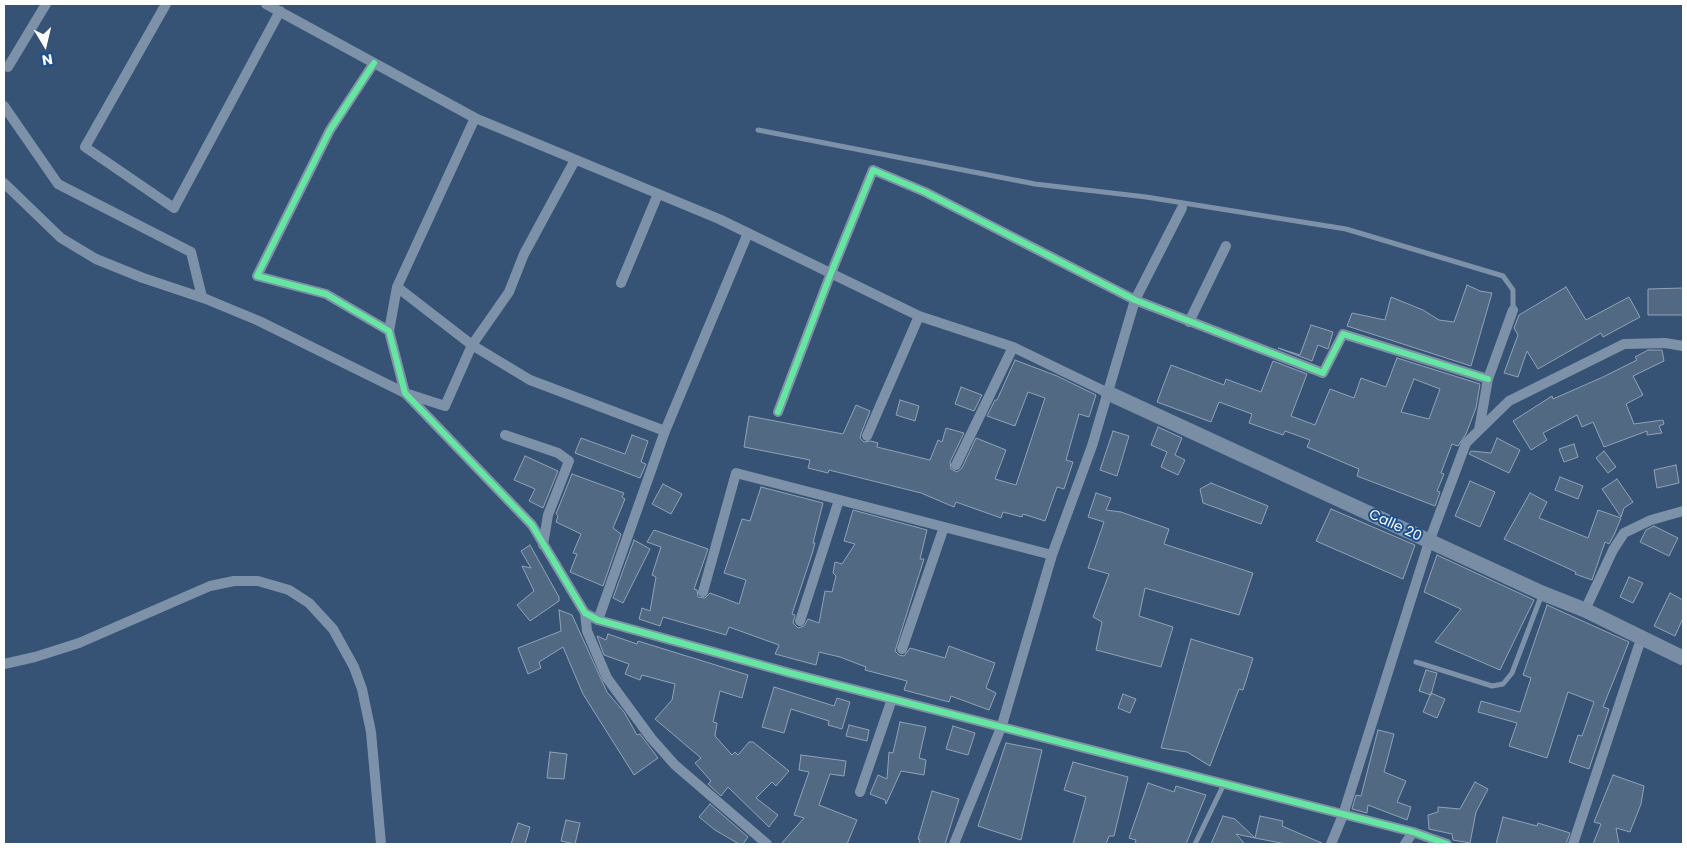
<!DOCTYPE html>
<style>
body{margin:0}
#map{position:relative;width:1687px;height:848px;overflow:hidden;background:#365274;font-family:Poppins,sans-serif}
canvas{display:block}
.frame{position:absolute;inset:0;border:5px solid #fff;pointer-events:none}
.north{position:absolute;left:20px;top:20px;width:50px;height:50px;-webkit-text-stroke:4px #1b4f8f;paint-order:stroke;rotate:171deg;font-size:14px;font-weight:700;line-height:20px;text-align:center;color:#fff}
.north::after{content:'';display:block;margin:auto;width:18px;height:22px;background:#fff;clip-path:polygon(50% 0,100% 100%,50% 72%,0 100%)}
</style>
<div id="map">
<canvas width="1687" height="848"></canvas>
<div class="frame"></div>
<div class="north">N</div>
</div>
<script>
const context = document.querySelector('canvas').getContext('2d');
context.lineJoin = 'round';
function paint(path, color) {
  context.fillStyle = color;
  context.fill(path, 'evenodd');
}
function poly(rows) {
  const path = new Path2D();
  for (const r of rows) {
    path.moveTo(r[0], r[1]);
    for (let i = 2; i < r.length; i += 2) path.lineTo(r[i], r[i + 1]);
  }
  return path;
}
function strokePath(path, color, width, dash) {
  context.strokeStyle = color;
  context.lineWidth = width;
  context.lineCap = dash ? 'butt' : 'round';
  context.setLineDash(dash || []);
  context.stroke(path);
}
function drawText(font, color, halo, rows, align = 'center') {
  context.font = font + ' Poppins,sans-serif';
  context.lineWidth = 4;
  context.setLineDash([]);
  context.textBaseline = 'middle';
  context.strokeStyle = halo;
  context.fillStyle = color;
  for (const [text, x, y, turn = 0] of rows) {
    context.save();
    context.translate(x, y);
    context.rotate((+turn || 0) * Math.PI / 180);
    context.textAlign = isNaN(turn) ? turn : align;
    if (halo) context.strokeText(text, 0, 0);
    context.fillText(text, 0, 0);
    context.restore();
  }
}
const building = poly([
 [1467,285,1480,291,1492,293,1471,366,1347,326,1352,313,1385,320,1391,297,1423,310,1439,320,1454,322,1467,285],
 [1566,287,1586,320,1629,297,1640,317,1603,337,1601,333,1538,369,1527,351,1518,377,1504,373,1518,335,1514,328,1519,315,1566,287],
 [1683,288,1683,315,1648,315,1648,289,1683,288],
 [1311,325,1333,332,1328,349,1318,345,1312,361,1278,348,1300,355,1311,325],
 [1648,350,1662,350,1664,361,1633,376,1643,395,1626,404,1634,424,1663,420,1664,424,1659,426,1662,433,1647,435,1647,431,1604,447,1593,422,1582,427,1577,415,1543,433,1547,440,1531,450,1513,421,1552,396,1553,399,1603,377,1637,360,1635,357,1648,350],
 [1397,358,1480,384,1476,408,1466,434,1458,446,1452,444,1441,473,1444,474,1437,491,1440,492,1435,506,1357,476,1359,469,1307,447,1310,440,1285,431,1283,435,1249,423,1252,414,1219,402,1211,422,1157,402,1171,365,1224,385,1226,379,1261,392,1273,361,1307,374,1291,416,1315,425,1330,389,1354,398,1361,378,1386,387,1397,358],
 [1414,379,1440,389,1429,419,1401,412,1414,379],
 [1015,360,1057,376,1096,395,1089,417,1079,414,1066,460,1073,462,1064,489,1057,487,1045,521,1023,514,1022,517,1003,512,1001,518,956,502,954,507,921,493,829,470,828,473,808,468,810,460,744,447,749,416,843,434,856,405,870,411,861,434,860,438,864,442,871,441,878,443,877,447,930,460,938,440,942,442,946,428,964,433,950,462,951,469,957,472,962,468,976,438,1006,450,995,479,1016,485,1045,398,1028,392,1015,426,987,416,995,400,997,400,1015,360],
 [961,387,982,395,974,411,955,404,961,387],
 [900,400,919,406,915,421,896,415,900,400],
 [1158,427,1182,438,1175,455,1185,460,1178,475,1161,467,1167,452,1151,445,1158,427],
 [1113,431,1129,436,1117,476,1100,470,1113,431],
 [632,435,648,441,641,462,646,464,640,478,575,453,581,438,625,454,632,435],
 [1497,438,1520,450,1509,473,1469,454,1471,451,1491,453,1497,438],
 [1574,444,1578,457,1564,462,1559,449,1574,444],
 [1604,451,1616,467,1608,473,1596,458,1604,451],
 [525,456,558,471,543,508,529,501,535,489,514,480,525,456],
 [1676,465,1679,483,1657,488,1654,470,1676,465],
 [572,474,624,493,622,497,625,499,613,528,621,534,603,586,570,572,577,554,573,553,581,534,556,522,558,516,556,514,572,474],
 [1560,477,1583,486,1578,499,1555,490,1560,477],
 [1617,479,1633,502,1624,508,1621,517,1602,489,1617,479],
 [1470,481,1495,492,1480,527,1455,516,1470,481],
 [1211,483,1268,506,1261,524,1203,503,1200,489,1211,483],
 [663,484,682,494,671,514,652,504,663,484],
 [761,487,823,503,813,543,815,543,812,554,792,614,795,615,793,623,798,628,804,626,808,619,819,623,825,591,832,592,836,576,833,573,835,562,842,564,855,544,844,541,853,510,927,530,920,559,924,559,895,651,899,655,904,656,910,648,945,658,949,646,995,663,986,688,996,693,989,710,951,696,949,702,904,690,907,681,865,670,866,667,840,657,819,652,816,665,775,654,779,645,729,627,726,635,663,617,660,626,639,619,642,608,650,611,656,577,652,575,661,547,647,542,654,530,708,549,694,589,697,590,698,597,705,598,710,593,739,604,746,580,724,573,742,519,750,521,761,487],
 [1096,493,1111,498,1106,510,1121,512,1169,529,1164,544,1253,573,1239,615,1145,588,1139,616,1173,627,1161,667,1096,650,1102,622,1093,617,1109,574,1088,568,1104,522,1088,517,1096,493],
 [1530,493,1547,502,1539,518,1588,538,1598,510,1621,518,1614,535,1609,544,1605,542,1592,580,1575,574,1576,572,1504,539,1530,493],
 [1331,509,1415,545,1403,579,1316,541,1331,509],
 [1654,526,1678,538,1669,556,1640,542,1646,530,1654,526],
 [634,540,650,549,623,603,613,598,634,540],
 [530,545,559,597,559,601,530,621,517,605,534,591,522,566,531,568,521,551,530,545],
 [1437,555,1534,600,1500,670,1435,642,1461,609,1424,592,1437,555],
 [1629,577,1643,583,1633,603,1620,597,1629,577],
 [1670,593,1683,600,1683,618,1675,636,1654,626,1670,593],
 [1547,605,1629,642,1603,707,1609,709,1589,769,1569,762,1578,735,1582,736,1594,702,1568,692,1547,758,1509,746,1517,723,1478,712,1481,701,1520,712,1531,678,1523,675,1547,605],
 [559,610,572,615,607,692,624,712,637,735,640,734,658,758,634,775,583,694,563,647,539,662,541,668,528,674,518,648,561,631,559,610],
 [608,634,637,644,638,641,748,675,742,698,720,691,713,722,717,723,715,736,732,755,735,752,738,755,749,742,753,742,789,771,776,786,772,782,756,798,778,815,769,827,728,787,721,796,708,784,711,781,695,763,701,758,655,719,672,700,675,684,642,675,640,680,625,674,629,664,604,655,597,636,606,640,608,634],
 [1191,639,1253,658,1243,690,1239,689,1210,766,1187,752,1161,748,1191,639],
 [1426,670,1437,673,1431,695,1419,691,1426,670],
 [774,687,834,706,837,698,850,702,842,729,828,725,829,721,791,709,784,733,762,727,774,687],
 [1431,693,1445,699,1437,718,1423,712,1431,693],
 [1123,694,1136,699,1130,713,1118,708,1123,694],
 [900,722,926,727,919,758,926,760,924,775,901,771,886,804,885,800,870,794,878,775,887,779,889,752,893,753,900,722],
 [849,725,869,730,867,741,846,736,849,725],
 [953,726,975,733,968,755,946,749,953,726],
 [1378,730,1394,734,1384,772,1406,781,1397,802,1411,807,1407,820,1368,805,1367,813,1352,809,1356,795,1361,796,1378,730],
 [1006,743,1042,750,1021,840,978,826,1006,743],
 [550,752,567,754,564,779,547,778,550,752],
 [801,755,846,761,844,776,830,774,819,805,857,820,847,844,781,844,804,818,794,815,809,772,799,770,801,755],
 [1073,762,1128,777,1114,836,1109,836,1106,844,1073,844,1086,797,1064,790,1073,762],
 [1613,775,1644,786,1641,804,1630,832,1616,828,1619,844,1593,844,1601,824,1594,822,1613,775],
 [1475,782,1488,789,1476,812,1470,843,1453,840,1452,834,1429,829,1428,815,1438,812,1438,807,1460,809,1475,782],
 [1148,783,1174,792,1176,786,1206,795,1186,844,1135,844,1136,840,1129,838,1148,783],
 [932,791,959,799,945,844,919,844,920,840,918,839,932,791],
 [710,804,748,837,743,844,739,844,715,830,699,817,710,804],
 [1223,816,1235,819,1255,838,1236,834,1245,844,1211,844,1223,816],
 [1260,816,1283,821,1282,826,1324,844,1286,844,1255,838,1260,816],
 [1503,817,1537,826,1538,823,1570,833,1566,844,1496,844,1503,817],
 [566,820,580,823,575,844,561,841,566,820],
 [518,823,530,827,525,844,511,844,518,823]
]);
paint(building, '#526984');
strokePath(building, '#92a2b6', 1);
strokePath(poly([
 [758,130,1035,184,1146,197,1346,229,1503,276,1513,290,1513,310],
 [1416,662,1492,686,1503,684,1512,673,1542,594],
 [1195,844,1224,784]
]), '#7d92a8', 5);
strokePath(poly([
 [166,4,85,147,174,208,280,11],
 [266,4,475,118,719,219,919,316,1013,347,1108,393],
 [374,63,330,130,257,276,326,294,389,331,405,393,532,525,585,613,598,620,790,673,1413,832,1447,844],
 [8,67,46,4],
 [4,106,58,184,191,252,202,297],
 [4,183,61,238,96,259,143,278,206,299,259,321,405,393,445,406,472,345,509,292,524,254,575,160],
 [621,283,658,194],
 [397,287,472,345,530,380,665,431],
 [1189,322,1226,246],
 [389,331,397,287,475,118],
 [778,412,831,273,873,170,925,192,1135,300,1323,373,1343,334,1488,379],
 [1479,430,1488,379,1513,310],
 [505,435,558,453,569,461,548,515,543,545],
 [867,436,919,316],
 [956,465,1013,347],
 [703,592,736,473,1052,555],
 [1585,610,1613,550,1624,533,1651,520,1683,511],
 [585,613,587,631,607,678,651,738,675,765,767,844],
 [598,620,665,431,748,233],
 [800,621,839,500],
 [902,649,944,527],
 [4,664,35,657,79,643,210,586,234,581,258,581,289,590,309,603,333,629,354,667,362,689,371,732,381,844],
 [860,792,892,699],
 [954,844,1002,725,1052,555,1092,446,1135,300,1182,208],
 [1331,844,1343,815,1429,542,1466,443,1509,401,1624,344,1665,343,1683,346],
 [1405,844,1413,832],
 [1573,844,1641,639]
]), '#7d92a8', 10);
strokePath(poly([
 [1108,393,1542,593,1585,610,1683,658]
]), '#798da4', 15);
strokePath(poly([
 [374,63,330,130,257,276,326,294,389,331,405,393,532,525,585,613,598,620,790,673,1413,832,1447,844],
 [778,412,831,273,873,170,925,192,1135,300,1323,373,1343,334,1488,379]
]), '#66e7a1', 6);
drawText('14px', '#fff', '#1b4f8f', [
 ["Calle 20",1395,526,25]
]);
</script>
